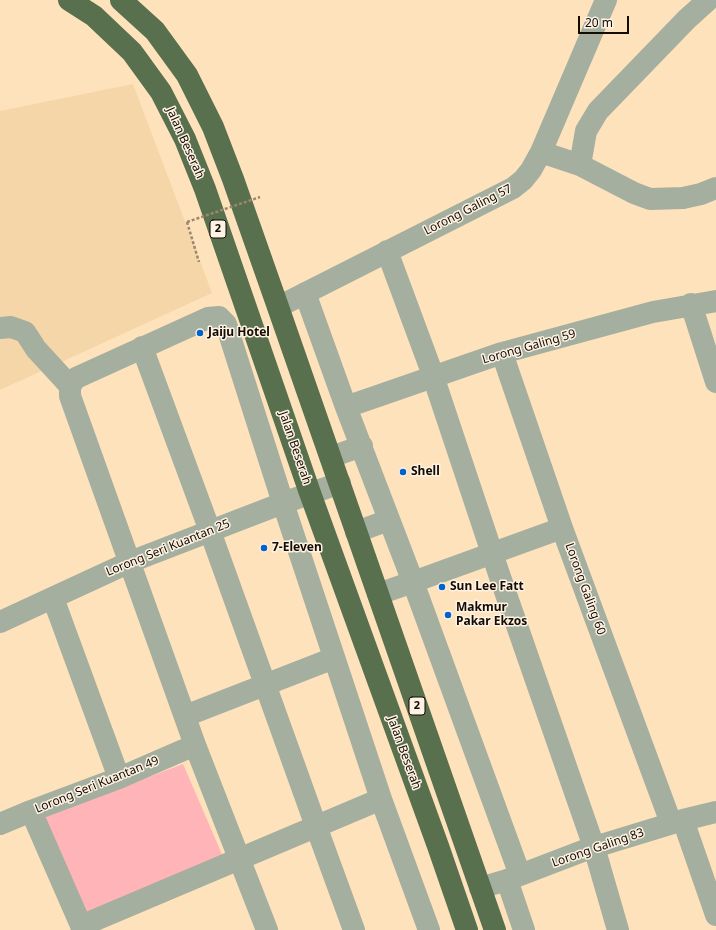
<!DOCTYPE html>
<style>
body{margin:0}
#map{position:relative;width:716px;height:930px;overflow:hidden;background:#fee2bb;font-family:"Noto Sans",sans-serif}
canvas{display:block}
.scale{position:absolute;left:578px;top:16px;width:51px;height:18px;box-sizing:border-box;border:2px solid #140b01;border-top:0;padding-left:5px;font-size:12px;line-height:14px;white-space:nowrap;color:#140b01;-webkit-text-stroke:3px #fdf2e3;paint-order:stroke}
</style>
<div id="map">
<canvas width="716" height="930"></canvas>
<div class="scale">20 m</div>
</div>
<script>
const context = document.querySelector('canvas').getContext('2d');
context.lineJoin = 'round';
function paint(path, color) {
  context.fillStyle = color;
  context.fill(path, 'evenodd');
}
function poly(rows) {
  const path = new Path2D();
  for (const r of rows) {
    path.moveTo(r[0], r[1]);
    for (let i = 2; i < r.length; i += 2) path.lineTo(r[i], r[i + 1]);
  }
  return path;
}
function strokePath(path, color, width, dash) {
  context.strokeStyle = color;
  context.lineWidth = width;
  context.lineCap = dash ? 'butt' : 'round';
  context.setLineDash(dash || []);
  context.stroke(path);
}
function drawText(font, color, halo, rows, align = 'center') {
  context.font = font + ' "Noto Sans",sans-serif';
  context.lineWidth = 3;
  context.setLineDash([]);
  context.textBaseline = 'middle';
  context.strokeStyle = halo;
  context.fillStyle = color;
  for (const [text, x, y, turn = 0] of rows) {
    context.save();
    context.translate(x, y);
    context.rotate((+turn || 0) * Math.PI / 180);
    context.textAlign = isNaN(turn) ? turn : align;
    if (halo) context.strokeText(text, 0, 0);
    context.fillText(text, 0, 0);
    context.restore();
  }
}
paint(poly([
 [133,84,212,293,0,390,0,111]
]), '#f5d6a9');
paint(poly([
 [183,764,224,859,85,915,40,818]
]), '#ffb5b7');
strokePath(poly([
 [187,222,199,262]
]), '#9c886d', 2.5, [3, 2]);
strokePath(poly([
 [541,152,580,165,634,193,650,199,683,198,701,194,716,188],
 [580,165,586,131,598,111,687,19,708,0],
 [387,251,430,367,499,574,594,847,618,930],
 [305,293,346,407,413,582,562,528],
 [691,304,716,382],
 [278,307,513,188,523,180,531,170,541,152,606,0],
 [0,328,11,327,25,332,36,349,70,386],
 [142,347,210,531,316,826,354,930],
 [502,353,562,528,671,823],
 [346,407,502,353,653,312,716,301],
 [331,457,362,446],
 [356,532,389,520],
 [378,594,413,582,520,875],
 [53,598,119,778],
 [0,622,130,562,283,503,340,483],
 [185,716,334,658],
 [31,811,83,930],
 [683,820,716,915],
 [0,824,31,811,119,778,195,745],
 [507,880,524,930],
 [480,888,507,880,588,849,683,820,716,812],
 [81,926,381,799],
 [267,930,195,745,70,396,70,386,76,378,208,318,219,317,226,324,283,503,381,799,429,930]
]), '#a4af9f', 22);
strokePath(poly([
 [69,0,94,16,132,52,161,92,185,139,205,189,310,493,438,846,467,930],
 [121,0,155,31,187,75,213,127,233,179,278,307,495,930]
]), '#58704d', 22);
strokePath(poly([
 [187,222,260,197]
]), '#9c886d', 2.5, [3, 2]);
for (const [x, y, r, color] of [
 [200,333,4,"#0062ca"],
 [403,472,4,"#0062ca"],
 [264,548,4,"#0062ca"],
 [442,587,4,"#0062ca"],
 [448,615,4,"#0062ca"]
]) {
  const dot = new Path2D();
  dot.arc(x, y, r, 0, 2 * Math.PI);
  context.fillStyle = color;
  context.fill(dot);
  strokePath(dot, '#fdf2e3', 1.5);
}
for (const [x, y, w] of [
 [218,229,16],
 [417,706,16]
]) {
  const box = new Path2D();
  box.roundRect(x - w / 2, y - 9, w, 18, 3);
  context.fillStyle = '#fdf2e3';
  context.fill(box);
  strokePath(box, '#140b01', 1);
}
drawText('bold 11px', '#140b01', null, [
 ["2",218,229],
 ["2",417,706]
]);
drawText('12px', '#140b01', '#fdf2e3', [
 ["Jalan Beserah",185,143,66],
 ["Lorong Galing 57",468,210,-27],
 ["Lorong Galing 59",529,347,-16],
 ["Jalan Beserah",295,448,71],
 ["Lorong Seri Kuantan 25",168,548,-22],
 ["Lorong Galing 60",585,589,70],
 ["Jalan Beserah",404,753,70],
 ["Lorong Seri Kuantan 49",97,785,-22],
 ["Lorong Galing 83",598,848,-19]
]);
drawText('bold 12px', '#140b01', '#fdf2e3', [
 ["Jaiju Hotel",208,333],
 ["Shell",411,472],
 ["7-Eleven",272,548],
 ["Sun Lee Fatt",450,587],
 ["Makmur",456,608],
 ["Pakar Ekzos",456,622]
], 'left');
</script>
